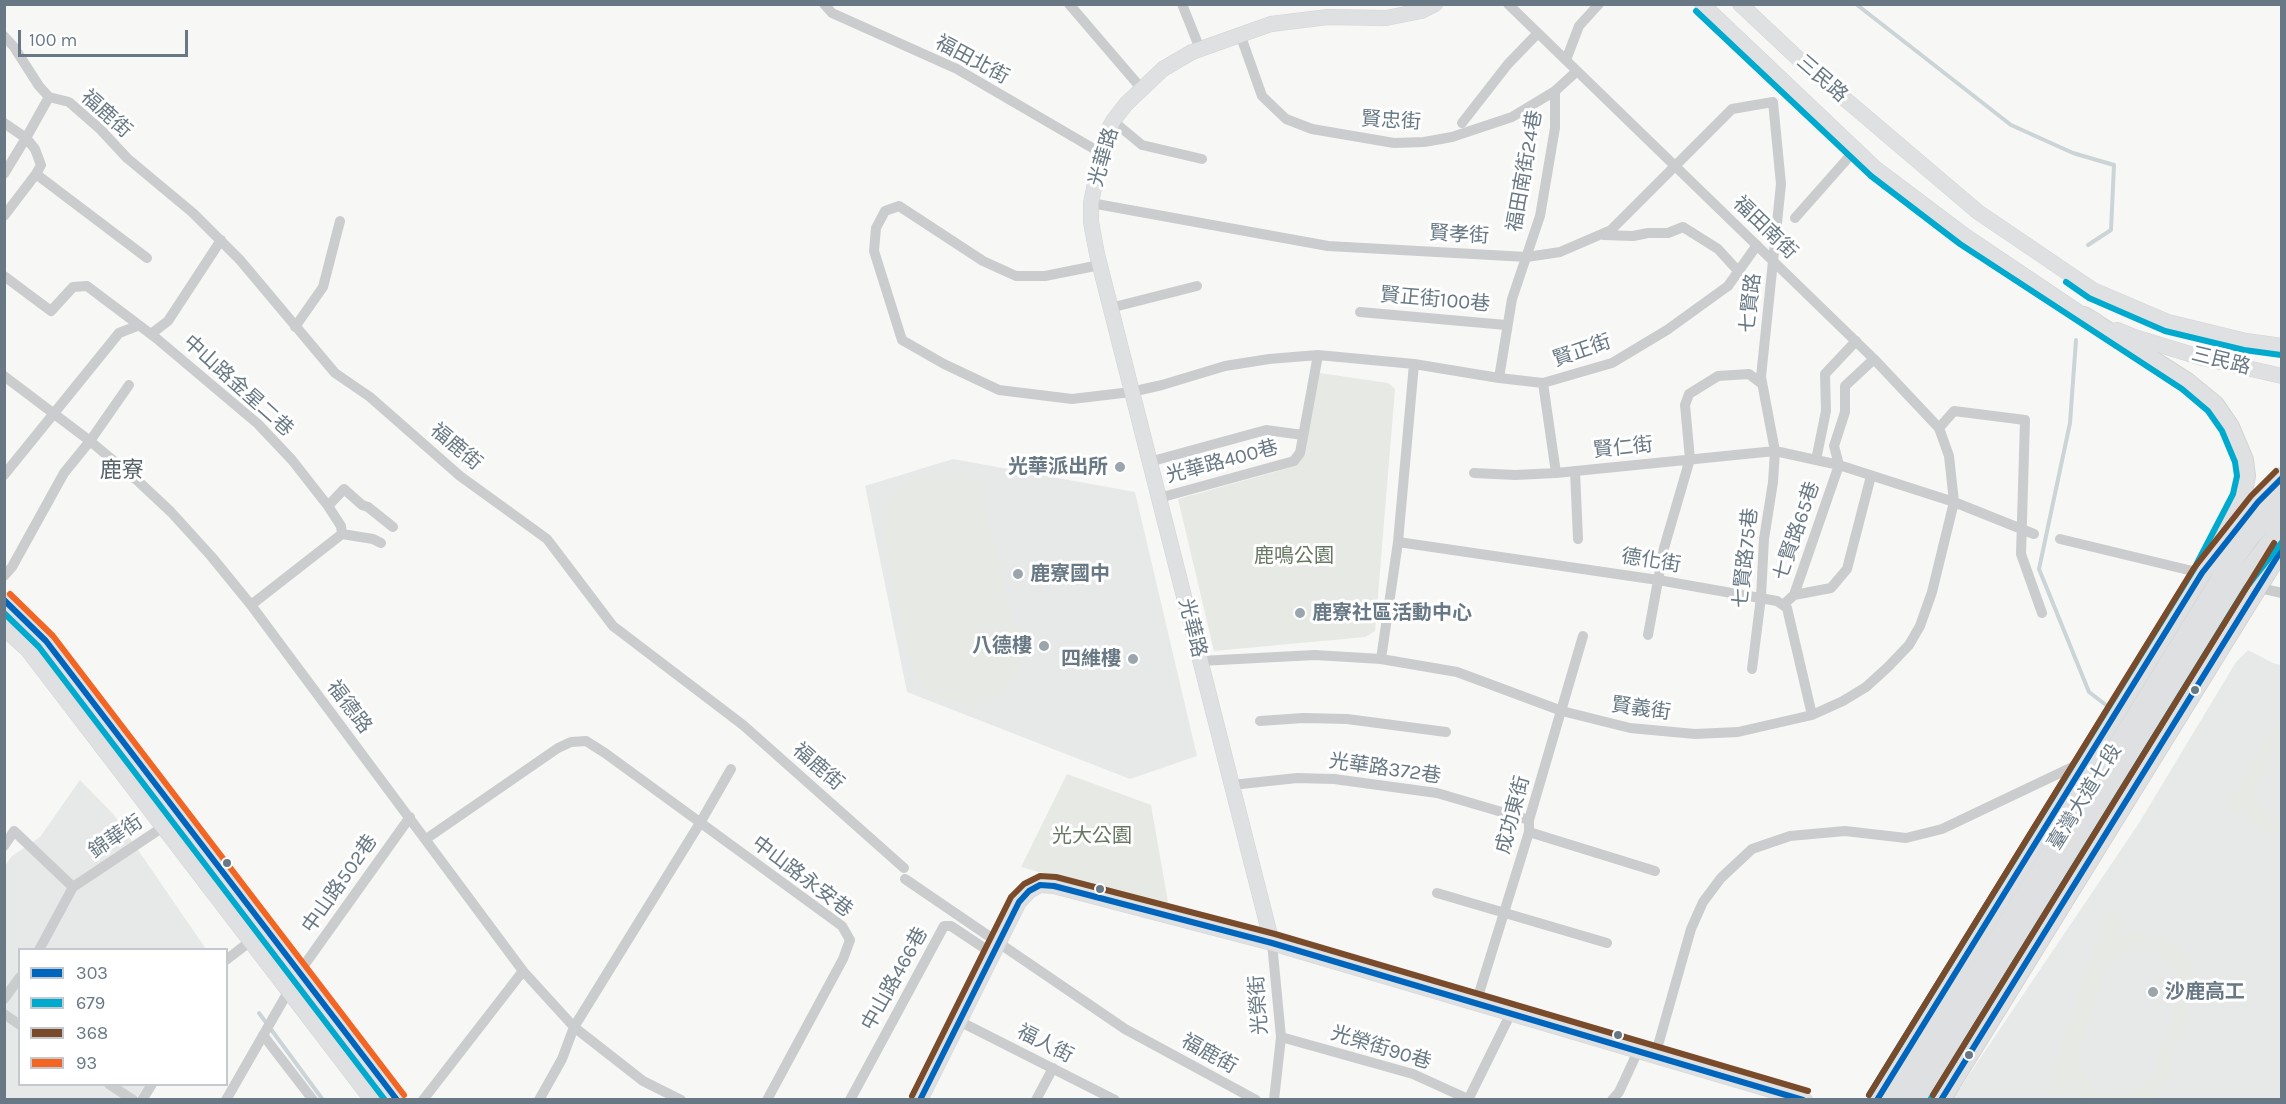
<!DOCTYPE html>
<meta charset="utf-8">
<style>
body{margin:0}
#map{position:relative;width:2286px;height:1104px;overflow:hidden;background:#f7f7f6;font-family:Karla,sans-serif}
canvas{display:block}
.frame{position:absolute;inset:0;border:6px solid #687985;pointer-events:none}
.legend{position:absolute;left:18px;top:948px;width:210px;height:138px;box-sizing:border-box;background:#fff;border:2px solid #c3c9ce;margin:0;padding:8px 10px;list-style:none;font-size:18px;color:#687985}
.legend li{display:flex;align-items:center;gap:12px;height:30px}
.legend b{width:30px;border:2px solid #c3c9ce}
.scale{position:absolute;left:18px;top:30px;width:170px;height:27px;box-sizing:border-box;border:3px solid #687985;border-top:0;padding-left:8px;font-size:18px;line-height:21px;white-space:nowrap;color:#687985;-webkit-text-stroke:4px #fff;paint-order:stroke}
</style>
<div id="map">
<canvas width="2286" height="1104"></canvas>
<div class="frame"></div>
<ul class="legend">
<li><b style="height:8px;background:#0065bd"></b>303</li>
<li><b style="height:8px;background:#00a9ce"></b>679</li>
<li><b style="height:8px;background:#7a4b2a"></b>368</li>
<li><b style="height:8px;background:#f26522"></b>93</li>
</ul>
<div class="scale">100 m</div>
</div>
<script>
const context = document.querySelector('canvas').getContext('2d');
context.lineJoin = 'round';
function paint(path, color) {
  context.fillStyle = color;
  context.fill(path, 'evenodd');
}
function poly(rows) {
  const path = new Path2D();
  for (const r of rows) {
    path.moveTo(r[0], r[1]);
    for (let i = 2; i < r.length; i += 2) path.lineTo(r[i], r[i + 1]);
  }
  return path;
}
function strokePath(path, color, width, dash) {
  context.strokeStyle = color;
  context.lineWidth = width;
  context.lineCap = dash ? 'butt' : 'round';
  context.setLineDash(dash || []);
  context.stroke(path);
}
function drawText(font, color, halo, rows, align = 'center') {
  context.font = font + ' Karla,"Noto Sans TC",sans-serif';
  context.lineWidth = 6;
  context.setLineDash([]);
  context.textBaseline = 'middle';
  context.strokeStyle = halo;
  context.fillStyle = color;
  for (const [text, x, y, turn = 0] of rows) {
    context.save();
    context.translate(x, y);
    context.rotate((+turn || 0) * Math.PI / 180);
    context.textAlign = isNaN(turn) ? turn : align;
    if (halo) context.strokeText(text, 0, 0);
    context.fillText(text, 0, 0);
    context.restore();
  }
}
paint(poly([
 [953,459,1135,492,1197,756,1130,779,907,692,865,486],
 [2248,650,2273,663,2281,665,2280,1099,1952,1100,2139,823,2236,662],
 [80,780,114,815,206,949,20,950,20,1084,145,1085,136,1099,5,1100,4,867,12,856,40,837]
]), '#e7e8e8');
paint(poly([
 [1313,372,1388,383,1395,389,1375,631,1365,637,1214,651,1178,499,1278,471,1299,446],
 [938,472,962,473,975,482,981,483,1020,653,1020,666,1009,684,989,703,976,706,948,701,932,694,913,673,881,525,886,504,900,484,913,478],
 [2281,717,2281,745,2260,780,2256,797,2264,813,2272,818,2281,820,2281,835,2267,833,2260,829,2249,818,2243,807,2238,815,2226,807],
 [1067,774,1151,805,1169,908,1021,867],
 [2107,910,2124,916,2117,938,2139,932,2164,937,2180,948,2195,972,2193,1000,2165,1083,2152,1099,2082,1099,2068,1081,2062,1098,2046,1092],
 [2139,950,2159,955,2169,963,2179,981,2179,996,2153,1073,2148,1080,2131,1093,2113,1095,2096,1089,2088,1082,2080,1065,2080,1049,2106,970,2120,956]
]), '#e7e9e4');
strokePath(poly([
 [1856,4,2011,125,2073,153,2114,165,2111,230,2088,245],
 [2076,340,2070,423,2039,569,2089,692,2106,705],
 [259,1013,323,1100]
]), '#cbd4d6', 4);
const secondary = poly([
 [1702,4,1876,169,1965,236,2084,316,2095,320],
 [1740,4,1805,65,1978,212,2093,290,2168,322,2246,341,2282,346],
 [2117,330,2134,337,2203,358,2282,376],
 [4,600,46,641,397,1100],
 [4,628,27,649,372,1100],
 [1272,943,1097,254,1091,222,1091,203,1101,153,1106,134,1113,121,1126,104,1163,69,1192,52,1271,24,1328,17,1386,18,1421,11,1435,4],
 [920,1100,1019,902,1029,891,1040,885,1054,886,1272,943,1805,1100]
]);
const primary = poly([
 [2084,316,2187,382,2215,405,2230,427,2244,460,2246,476,2242,497,2223,533],
 [1877,1100,2202,573,2258,502,2282,477],
 [1898,1100,2221,578,2250,537,2282,502],
 [1919,1100,2239,583,2282,527],
 [1941,1100,2282,548]
]);
strokePath(secondary, '#d3d4d5', 16);
strokePath(primary, '#d4d4d4', 20);
strokePath(poly([
 [824,4,832,13,957,69,1101,153],
 [1069,4,1141,88],
 [1182,4,1200,49],
 [1240,34,1262,96,1286,119,1312,129,1394,143,1424,142,1452,137,1512,117,1555,91,1577,71],
 [4,36,14,47,39,86,49,97,69,102,100,129,127,158,193,213,240,260,335,373,370,397,460,476,547,539,613,626,743,725,904,868],
 [1566,60,1579,26,1599,4],
 [1773,102,1781,184,1761,377,1775,451,1839,465,1954,502,2034,534],
 [1113,121,1142,145,1202,159],
 [4,123,26,138,4,174],
 [1462,123,1508,64,1538,33],
 [36,174,147,258],
 [1091,203,1328,246,1527,257,1560,252,1611,230,1732,109,1773,102],
 [4,216,36,174,41,165,35,149,26,138,49,97],
 [1795,218,1856,149],
 [1604,235,1633,236,1648,233,1668,233,1683,227,1718,249,1739,272],
 [1100,265,1045,276,1016,276,983,261,899,206,885,211,876,228,874,251,902,340,944,364,999,390,1072,399,1131,392,1162,385,1225,366,1269,359,1318,355,1414,364,1499,378,1543,383,1612,363,1667,330,1728,286,1757,245],
 [4,276,51,311,73,287,87,286,156,338,258,424,292,460,328,506,341,526,342,534,251,605],
 [1110,308,1197,286],
 [1360,312,1506,325],
 [295,327,323,287,340,221],
 [151,334,168,321,221,240],
 [4,376,90,441,139,482,171,512,211,556,251,605,523,971,574,1027,643,1081,681,1100],
 [1499,378,1512,299,1540,216,1555,128,1555,91],
 [1543,383,1556,473],
 [1939,428,1954,411,2025,420,2021,554,2042,613],
 [1816,460,1826,411,1825,374,1856,341],
 [1149,462,1266,430,1303,435],
 [1575,471,1578,539],
 [1474,473,1515,475,1556,473,1775,451,1773,482,1764,539,1761,597,1752,669],
 [4,475,119,333,137,326],
 [1159,498,1294,461,1300,453,1318,355],
 [328,506,344,489,362,505,368,507,393,527],
 [342,534,373,539,381,543],
 [2060,539,2205,574],
 [1398,542,1658,580,1777,601,1787,608,1812,715],
 [4,576,12,567,64,473,90,441,129,385],
 [2255,587,2282,593],
 [1794,595,1831,588,1847,569,1871,476],
 [1783,605,1794,595,1839,465,1834,446,1845,412,1845,386,1874,359],
 [1648,635,1664,548,1690,459,1685,405,1689,394,1718,376,1749,374,1762,384],
 [1381,659,1398,542,1414,364],
 [1200,661,1315,655,1381,659,1457,672,1562,711,1630,728,1695,734,1738,732,1812,715,1843,701,1866,687,1888,667,1909,645,1920,626,1932,592,1954,502,1949,456,1939,428,1874,359,1508,4],
 [1260,721,1303,718,1347,719,1446,732],
 [1232,785,1297,778,1334,779,1437,793,1529,820],
 [1529,832,1655,871],
 [426,839,558,748,571,742,586,741,605,753,842,926,850,940,843,959,767,1100],
 [4,846,14,831,73,887],
 [905,879,1125,1029,1256,1100],
 [1437,893,1607,943],
 [1272,943,1281,1037,1274,1100],
 [39,950,73,887,163,827,177,815],
 [226,960,252,940],
 [4,999,20,977],
 [1476,1003,1529,832,1529,820,1583,636],
 [4,1014,20,1025],
 [959,1021,1115,1100],
 [263,1035,313,1100],
 [1281,1037,1413,1074,1468,1099],
 [1655,1056,1691,929,1703,902,1721,878,1752,849,1790,836,1845,831,1906,838,1942,829,2083,762],
 [109,1084,133,1100],
 [142,1100,152,1084],
 [226,1100,300,971,410,817],
 [423,1100,523,971],
 [539,1100,562,1059,574,1027,700,823,731,769],
 [850,1100,944,926,951,926,993,954],
 [1036,1100,1053,1068],
 [1468,1100,1511,1013],
 [1612,1100,1619,1092,1638,1051]
]), '#cbcccd', 10);
strokePath(secondary, '#dfe0e1', 15);
strokePath(primary, '#dfe0e1', 18);
strokePath(poly([
 [4,600,46,641,397,1100],
 [920,1100,1019,902,1029,891,1040,885,1054,886,1272,943,1803,1100],
 [1877,1100,2202,573,2258,502,2282,478],
 [1941,1100,2282,549]
]), '#0065bd', 6);
strokePath(poly([
 [1696,11,1871,176,1960,244,2182,389,2208,411,2222,431,2235,462,2237,476,2233,494,2194,569,1869,1095],
 [2066,282,2089,298,2165,331,2244,350,2281,355],
 [4,613,39,647,385,1100],
 [1930,1100,2246,588,2282,542]
]), '#00a9ce', 6);
strokePath(poly([
 [1869,1095,2194,568,2251,496,2276,471],
 [1933,1095,2274,543],
 [912,1096,1011,897,1024,884,1040,876,1056,877,1275,934,1808,1091]
]), '#7a4b2a', 6);
strokePath(poly([
 [10,594,53,636,404,1095]
]), '#f26522', 6);
for (const [x, y, r, color] of [
 [1120,467,6,"#9aa5ad"],
 [1018,574,6,"#9aa5ad"],
 [1300,613,6,"#9aa5ad"],
 [1044,646,6,"#9aa5ad"],
 [1133,659,6,"#9aa5ad"],
 [2195,690,5,"#687985"],
 [227,863,5,"#687985"],
 [1100,889,5,"#687985"],
 [2153,992,6,"#9aa5ad"],
 [1618,1035,5,"#687985"],
 [1969,1055,5,"#687985"]
]) {
  const dot = new Path2D();
  dot.arc(x, y, r, 0, 2 * Math.PI);
  context.fillStyle = color;
  context.fill(dot);
  strokePath(dot, '#fff', 2);
}
drawText('20px', '#687985', '#fff', [
 ["福田北街",972,60,28],
 ["三民路",1822,79,41],
 ["福鹿街",106,114,42],
 ["賢忠街",1391,121,3],
 ["光華路",1104,157,-74],
 ["福田南街24巷",1525,171,-80],
 ["福田南街",1765,228,44],
 ["賢孝街",1459,235,3],
 ["賢正街100巷",1435,300,5],
 ["七賢路",1751,303,-84],
 ["賢正街",1582,351,-19],
 ["三民路",2221,361,14],
 ["中山路金星二巷",238,386,42],
 ["福鹿街",456,447,40],
 ["賢仁街",1623,448,-6],
 ["光華路400巷",1222,462,-15],
 ["七賢路65巷",1797,531,-71],
 ["七賢路75巷",1746,558,-84],
 ["德化街",1651,561,9],
 ["光華路",1192,628,76],
 ["福德路",349,707,53],
 ["賢義街",1641,709,8],
 ["福鹿街",818,767,41],
 ["光華路372巷",1385,769,8],
 ["臺灣大道七段",2085,797,-58],
 ["成功東街",1513,815,-75],
 ["錦華街",116,837,-34],
 ["中山路永安巷",802,877,37],
 ["中山路502巷",340,884,-55],
 ["中山路466巷",895,979,-61],
 ["光榮街",1259,1005,-94],
 ["福人街",1045,1044,27],
 ["光榮街90巷",1381,1048,17],
 ["福鹿街",1209,1054,29]
]);
drawText('bold 20px', '#687985', '#fff', [
 ["光華派出所",1108,467],
 ["鹿寮國中",1030,574,"left"],
 ["鹿寮社區活動中心",1312,613,"left"],
 ["八德樓",1032,646],
 ["四維樓",1121,659],
 ["沙鹿高工",2165,992,"left"]
], 'right');
drawText('20px', '#677762', '#fff', [
 ["鹿鳴公園",1294,556],
 ["光大公園",1092,836]
]);
drawText('22px', '#55626a', '#fff', [
 ["鹿寮",122,471]
]);
</script>
